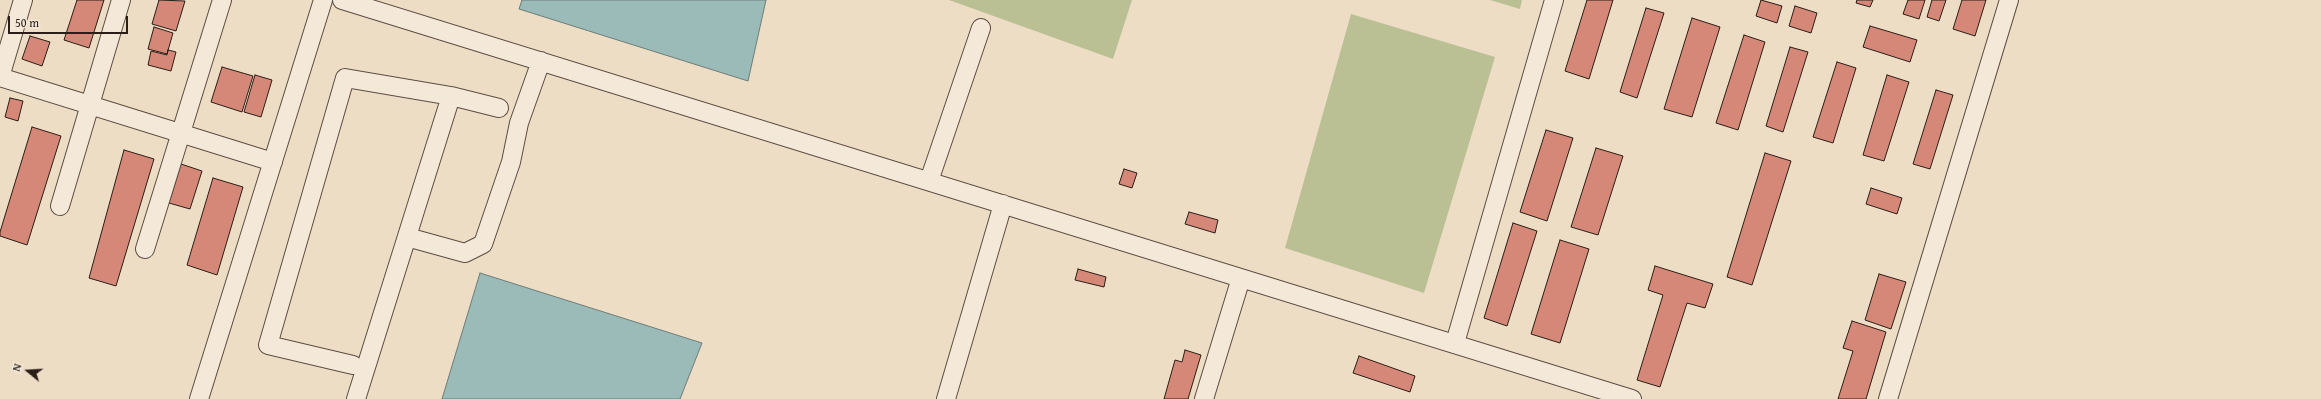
<!DOCTYPE html>
<style>
body{margin:0}
#map{position:relative;width:2321px;height:399px;overflow:hidden;background:#eeddc5;font-family:"Gentium Book Plus",serif}
canvas{display:block}
.north{position:absolute;left:8px;top:351px;width:40px;height:40px;-webkit-text-stroke:3px #f4e9d9;paint-order:stroke;rotate:288deg;font-size:11px;font-weight:700;line-height:16px;text-align:center;color:#2b1d17}
.north::after{content:'';display:block;margin:auto;width:14px;height:18px;background:#2b1d17;clip-path:polygon(50% 0,100% 100%,50% 72%,0 100%)}
.scale{position:absolute;left:8px;top:16px;width:120px;height:18px;box-sizing:border-box;border:2px solid #2b1d17;border-top:0;padding-left:5px;font-size:12px;line-height:14px;white-space:nowrap;color:#2b1d17;-webkit-text-stroke:3px #f4e9d9;paint-order:stroke}
</style>
<div id="map">
<canvas width="2321" height="399"></canvas>
<div class="north">N</div>
<div class="scale">50 m</div>
</div>
<script>
const context = document.querySelector('canvas').getContext('2d');
context.lineJoin = 'round';
function paint(path, color) {
  context.fillStyle = color;
  context.fill(path, 'evenodd');
}
function poly(rows) {
  const path = new Path2D();
  for (const r of rows) {
    path.moveTo(r[0], r[1]);
    for (let i = 2; i < r.length; i += 2) path.lineTo(r[i], r[i + 1]);
  }
  return path;
}
function strokePath(path, color, width, dash) {
  context.strokeStyle = color;
  context.lineWidth = width;
  context.lineCap = dash ? 'butt' : 'round';
  context.setLineDash(dash || []);
  context.stroke(path);
}
paint(poly([
 [949,0,1132,0,1113,59],
 [1490,0,1522,0,1520,9],
 [1351,14,1495,57,1424,293,1285,248]
]), '#bac094');
const water = poly([
 [522,0,766,0,748,81,519,9,522,0],
 [480,273,702,343,680,399,442,399,480,273]
]);
paint(water, '#9abbb8');
strokePath(water, '#6e7c78', 1);
const building = poly([
 [77,0,104,0,89,48,64,40,77,0],
 [159,0,185,1,176,31,152,24,159,0],
 [1587,0,1613,0,1589,79,1565,71,1587,0],
 [1761,0,1782,6,1777,23,1756,16,1761,0],
 [1857,0,1873,0,1870,7,1856,3,1857,0],
 [1908,0,1925,0,1919,19,1903,14,1908,0],
 [1932,0,1946,0,1939,21,1927,17,1932,0],
 [1962,0,1986,0,1975,36,1953,29,1962,0],
 [1795,6,1817,13,1811,33,1789,26,1795,6],
 [1646,8,1664,13,1637,98,1620,92,1646,8],
 [1692,18,1720,27,1692,117,1664,109,1692,18],
 [1870,26,1917,40,1910,62,1863,47,1870,26],
 [154,27,173,33,167,54,148,49,154,27],
 [1744,35,1765,42,1738,130,1716,123,1744,35],
 [30,36,50,42,42,66,22,59,30,36],
 [1790,47,1808,52,1783,132,1766,126,1790,47],
 [168,50,176,52,171,71,148,65,151,51,167,55,168,50],
 [1837,62,1856,68,1833,143,1813,137,1837,62],
 [222,67,253,76,242,112,211,102,222,67],
 [255,75,272,80,261,117,244,112,255,75],
 [1887,75,1909,82,1884,161,1863,155,1887,75],
 [1936,90,1953,95,1930,169,1913,164,1936,90],
 [10,98,23,101,18,121,5,117,10,98],
 [32,127,61,136,27,245,0,236,0,232,32,127],
 [1546,130,1573,138,1547,221,1520,212,1546,130],
 [1596,148,1623,156,1598,235,1571,227,1596,148],
 [124,150,154,159,116,286,89,278,124,150],
 [1765,153,1791,161,1752,285,1727,277,1765,153],
 [181,164,202,171,190,209,169,203,181,164],
 [1124,169,1137,173,1132,188,1119,184,1124,169],
 [213,178,243,187,217,275,187,265,213,178],
 [1871,188,1902,198,1897,214,1866,204,1871,188],
 [1189,212,1218,220,1215,233,1185,224,1189,212],
 [1513,223,1537,231,1507,326,1484,318,1513,223],
 [1560,240,1589,249,1560,343,1531,334,1560,240],
 [1655,266,1713,284,1705,308,1687,303,1660,387,1637,380,1663,295,1648,290,1655,266],
 [1078,269,1106,277,1104,287,1075,280,1078,269],
 [1879,274,1906,282,1891,329,1865,320,1879,274],
 [1852,321,1886,332,1866,399,1838,399,1853,351,1843,348,1852,321],
 [1185,350,1201,355,1188,399,1164,399,1175,360,1182,362,1185,350],
 [1359,356,1415,376,1410,392,1353,373,1359,356]
]);
paint(building, '#d58878');
strokePath(building, '#2b1d17', 1);
const street = poly([
 [342,0,1632,399],
 [0,77,273,162],
 [0,77,23,0],
 [929,181,981,28],
 [60,206,121,0],
 [407,237,465,253,483,244,511,162,519,123,541,61],
 [145,249,222,0],
 [1455,343,1554,0],
 [353,365,268,345,345,78,451,96],
 [199,399,323,0],
 [356,399,451,96,499,108],
 [946,399,1003,204],
 [1204,399,1241,278],
 [1888,399,2009,0]
]);
strokePath(street, '#5c4d42', 20);
strokePath(street, '#f4e9d9', 18);
</script>
